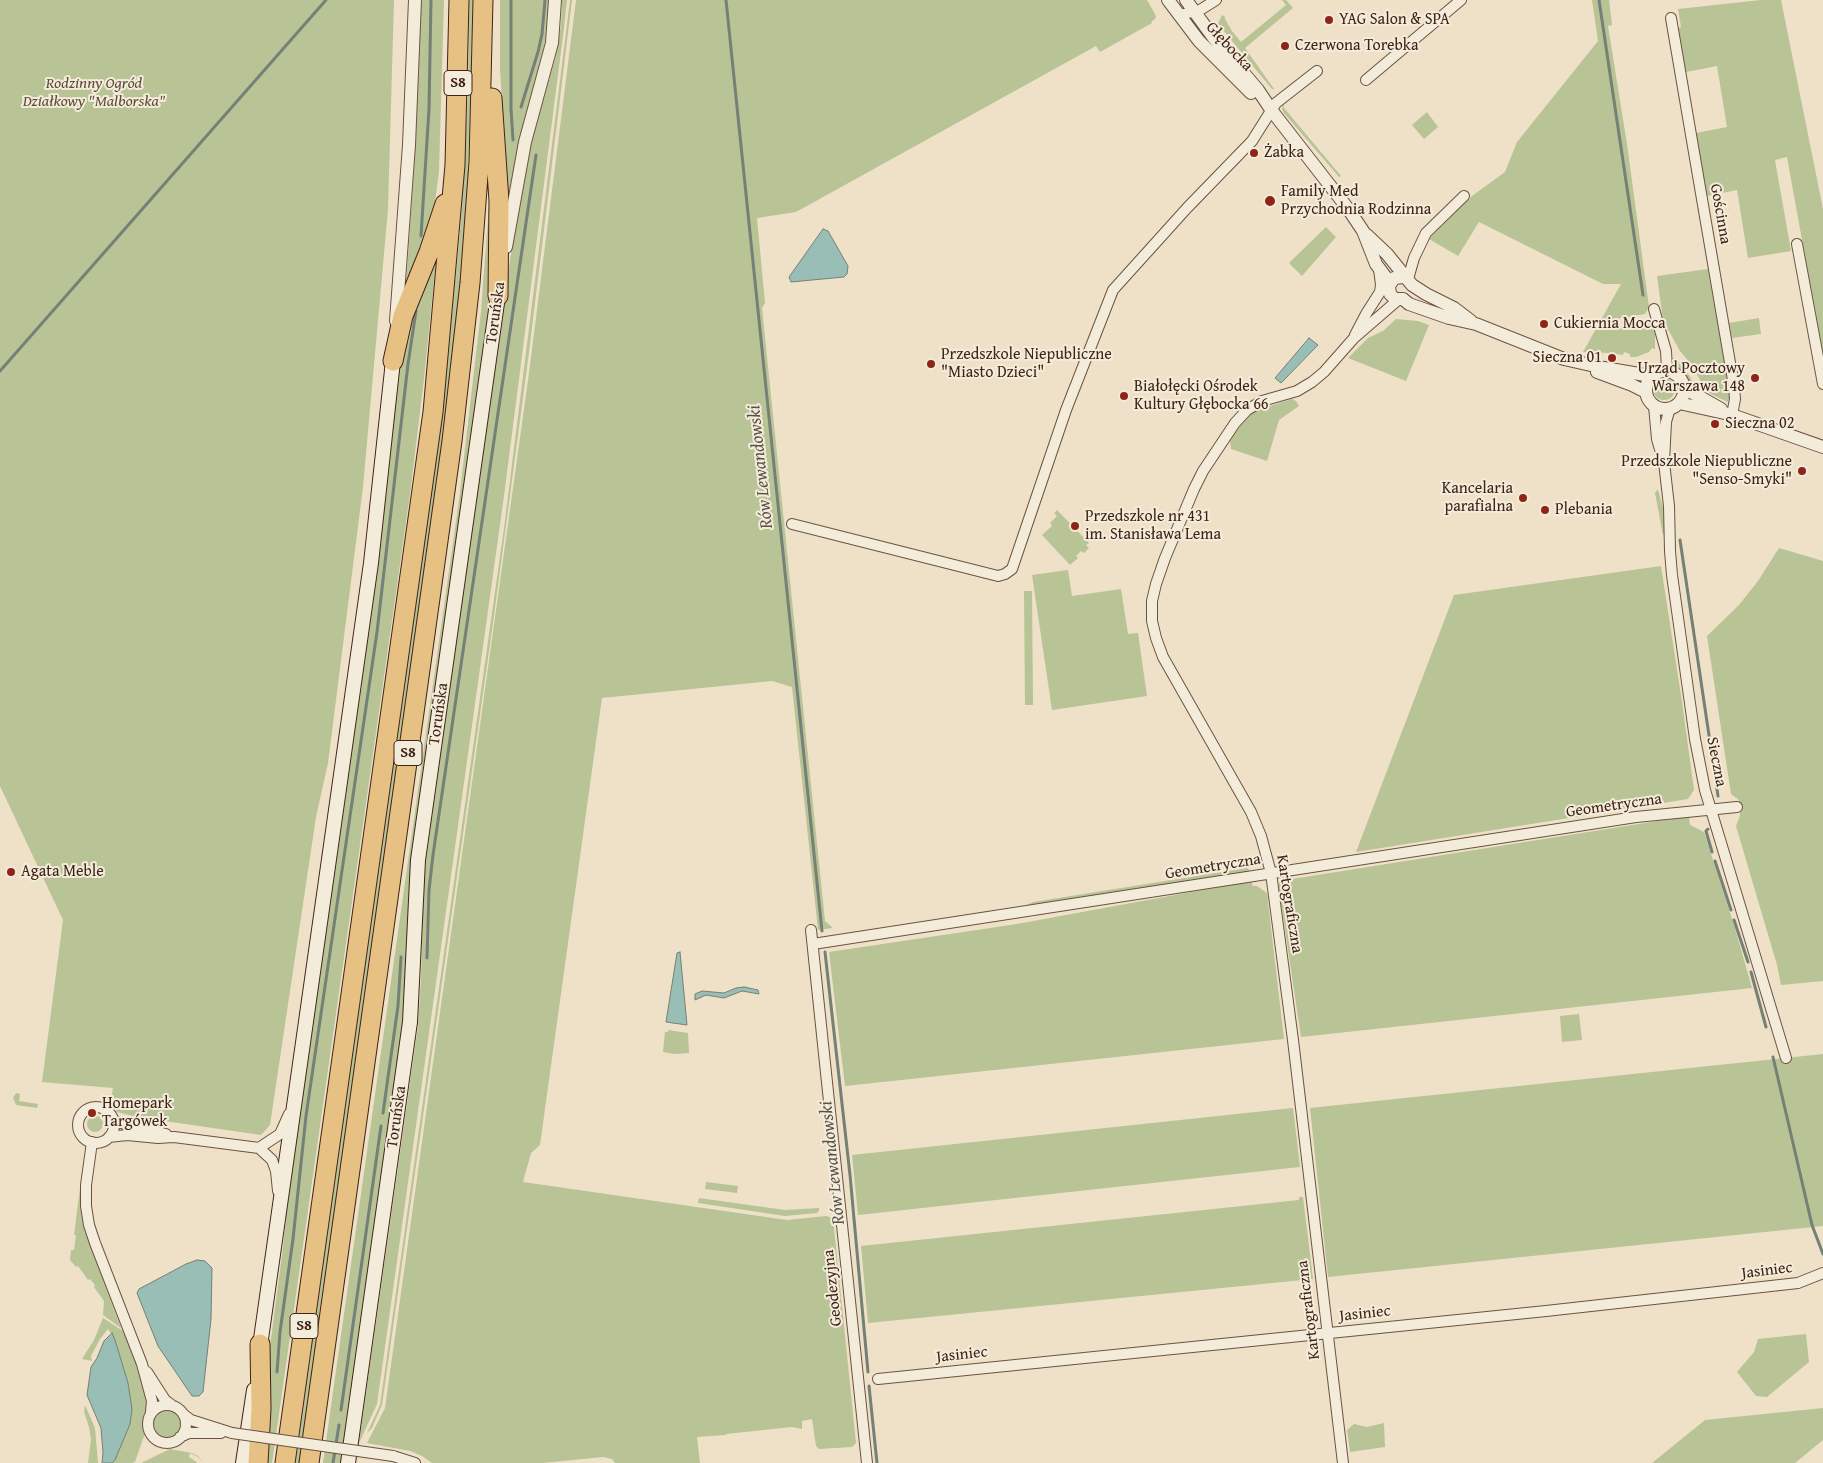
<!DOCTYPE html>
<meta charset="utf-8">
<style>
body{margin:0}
canvas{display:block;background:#eee1c8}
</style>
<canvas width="1823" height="1463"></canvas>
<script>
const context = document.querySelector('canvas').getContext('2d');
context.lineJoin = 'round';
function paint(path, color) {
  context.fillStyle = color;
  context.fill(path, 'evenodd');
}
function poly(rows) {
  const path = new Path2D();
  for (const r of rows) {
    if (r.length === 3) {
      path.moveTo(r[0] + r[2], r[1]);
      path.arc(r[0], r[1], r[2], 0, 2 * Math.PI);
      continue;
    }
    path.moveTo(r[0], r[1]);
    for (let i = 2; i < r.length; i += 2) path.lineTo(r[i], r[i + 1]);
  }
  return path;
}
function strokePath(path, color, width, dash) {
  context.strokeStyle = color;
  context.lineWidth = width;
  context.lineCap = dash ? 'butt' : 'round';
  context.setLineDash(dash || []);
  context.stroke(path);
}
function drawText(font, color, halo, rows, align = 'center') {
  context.font = font + ' "Gentium Book Plus",serif';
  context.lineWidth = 4;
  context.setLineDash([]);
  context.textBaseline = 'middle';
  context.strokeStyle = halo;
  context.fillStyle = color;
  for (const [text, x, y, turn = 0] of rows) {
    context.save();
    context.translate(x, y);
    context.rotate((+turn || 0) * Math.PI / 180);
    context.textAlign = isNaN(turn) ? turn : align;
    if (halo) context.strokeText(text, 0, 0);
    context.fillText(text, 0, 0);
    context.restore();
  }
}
paint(poly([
 [0,0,394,0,388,209,363,487,328,763,316,817,270,1125,261,1135,137,1117,117,1112,110,1104,113,1088,42,1082,63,920,0,786],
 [421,0,444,0,439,170,433,219,406,286,414,169],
 [469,0,473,0,468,177,458,309,446,417,299,1463,295,1463,442,417,461,221,468,88],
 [500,0,550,0,548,28,543,50,519,142,506,207,506,168,500,68],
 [562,0,567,0,564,28,504,496,457,833,377,1404,359,1443,418,1026,421,980,423,900,426,858,515,225,529,150,556,56,561,25],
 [570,0,572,0,570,17,528,360,494,616,382,1405,372,1428,367,1433,380,1405,504,528],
 [576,0,1147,0,1156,16,1155,19,1151,22,1152,23,1100,52,1096,46,796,212,757,218,765,303,762,308,825,921,833,928,818,930,792,687,772,681,602,698,540,1145,531,1153,523,1182,787,1220,826,1216,833,1218,856,1443,852,1447,819,1449,816,1446,812,1419,802,1421,802,1429,792,1427,726,1434,726,1435,697,1437,700,1463,615,1463,612,1459,603,1457,543,1463,432,1463,422,1456,410,1451,367,1443,385,1408,529,373],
 [1282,0,1286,0,1293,8,1245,48,1274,89,1272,89,1218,24,1222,15,1225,17,1225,19,1232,31,1241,42,1286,5],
 [1592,0,1609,0,1612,25,1608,26,1627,144,1649,307,1645,314,1616,319,1617,327,1649,323,1653,327,1655,335,1655,349,1652,348,1649,352,1636,357,1630,357,1630,354,1624,352,1623,355,1610,353,1583,352,1621,284,1603,284,1479,222,1458,256,1429,239,1472,196,1505,172,1517,142,1598,41],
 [1761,0,1781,0,1823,209,1823,356,1787,157,1775,160,1791,251,1748,258,1737,190,1707,196,1696,133,1727,127,1717,66,1686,72,1678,28,1681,27,1678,9],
 [1284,103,1284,108,1341,176,1339,177,1284,113,1282,109],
 [1427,112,1438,127,1424,139,1412,125],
 [492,165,492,272,490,301,412,861,408,905,407,980,401,1041,341,1463,323,1463,459,500,481,311],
 [1326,227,1336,237,1302,276,1289,263],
 [437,250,424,379,410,494,272,1463,263,1463,269,1354,283,1247,292,1159,401,345],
 [1708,269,1730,395,1728,402,1711,394,1705,389,1692,365,1680,351,1665,324,1662,313,1657,276],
 [1759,318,1761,334,1732,338,1729,323],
 [1396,319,1418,321,1429,325,1406,381,1348,358,1368,338,1383,331],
 [1671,358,1676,359,1686,370,1696,388,1696,392,1688,385,1682,374,1676,368],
 [1664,389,11],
 [1292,399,1296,401,1299,406,1279,420,1267,461,1231,449,1230,441,1245,419,1257,410],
 [1657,490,1658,490,1665,515,1666,531,1663,535,1655,493],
 [1057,510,1089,543,1086,545,1089,548,1084,553,1081,551,1076,556,1078,558,1070,565,1042,535,1052,526,1050,523,1057,516,1054,513],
 [1779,548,1823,561,1823,981,1781,985,1777,965,1736,826,1740,816,1739,800,1731,794,1707,636,1739,605,1758,581],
 [1661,566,1682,702,1694,790,1688,799,1356,852,1454,595],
 [1068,570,1072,596,1121,589,1128,634,1138,633,1147,696,1052,710,1032,575],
 [1024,591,1032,591,1033,705,1025,705],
 [1689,816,1690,825,1704,832,1734,925,1752,988,1301,1037,1279,889,1279,882,1286,876,1291,875,1292,879],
 [1247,868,1250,871,1021,908,1033,902],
 [1251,881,1253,886,1257,886,1267,893,1284,1039,845,1086,829,952,1017,924],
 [1579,1014,1582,1040,1562,1042,1560,1016],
 [668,1030,688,1033,689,1053,674,1054,663,1052,665,1032,668,1032],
 [1823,1054,1823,1226,1328,1277,1310,1108],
 [16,1093,20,1094,19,1101,38,1104,37,1108,16,1105,13,1098],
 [1293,1108,1300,1167,858,1215,852,1155],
 [95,1124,8],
 [706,1182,738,1186,737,1193,705,1189],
 [80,1188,81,1213,85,1232,121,1328,103,1315,104,1301,94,1287,95,1285,90,1279,88,1280,78,1266,76,1267,70,1260,71,1250,74,1250,76,1235,74,1235],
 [1299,1197,1303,1197,1313,1279,868,1323,861,1246,1299,1200],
 [699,1198,785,1210,819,1208,819,1210,817,1213,785,1216,698,1203],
 [103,1318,131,1336,155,1405,161,1403,174,1403,184,1410,189,1422,188,1428,182,1440,170,1445,158,1443,152,1440,146,1430,135,1462,132,1463,112,1463,130,1424,132,1409,128,1383,115,1340,108,1329,100,1339,91,1356,92,1361,82,1359,94,1340],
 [1806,1334,1809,1362,1767,1397,1756,1396,1737,1372,1754,1352,1758,1339],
 [85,1405,95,1428,98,1463,88,1463,91,1439,89,1427,84,1412],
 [1823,1408,1823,1440,1795,1463,1652,1463,1705,1420],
 [1384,1423,1385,1447,1350,1452,1347,1430,1354,1424,1367,1427],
 [170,1449,192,1453,198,1456,204,1463,198,1457,190,1453,189,1457,198,1463,141,1463]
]), '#b8c396');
const water = poly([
 [823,229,828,231,848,266,847,274,844,277,791,282,789,277,823,229],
 [1309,338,1318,345,1281,383,1275,378,1309,338],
 [680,952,687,1025,666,1022,677,953,680,952],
 [744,987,758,990,759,994,742,991,724,998,706,995,695,1000,695,994,702,991,724,993,736,988,744,987],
 [197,1260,205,1261,212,1268,211,1319,203,1392,199,1396,192,1396,158,1346,137,1293,139,1289,186,1264,197,1260],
 [112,1333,115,1340,128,1383,132,1409,130,1424,115,1460,112,1463,102,1463,103,1453,101,1428,87,1395,91,1367,97,1358,104,1341,112,1333]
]);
paint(water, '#99beb6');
strokePath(water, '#758076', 1);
strokePath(poly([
 [511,0,511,109,513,140],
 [726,0,822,931],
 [1599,0,1643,295],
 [521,107,538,52,542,34,545,0],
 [421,236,429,109,431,0],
 [0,371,326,0],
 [1680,540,1718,796],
 [1708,829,1706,831,1712,852],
 [1715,861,1731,910],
 [1734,920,1748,962],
 [825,952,850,1175,868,1372],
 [427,958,429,890,433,855,536,155],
 [1751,972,1766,1027],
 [1773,1057,1812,1225,1823,1254],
 [383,1113,398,1006,401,957],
 [277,1372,280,1332,293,1239,306,1116,377,632,408,364,416,311],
 [869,1386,877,1463],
 [341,1410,381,1126],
 [333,1463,339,1425]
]), '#758076', 3);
const minor = poly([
 [1180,15,1200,10,1216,0],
 [1671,18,1734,386,1735,399,1732,415],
 [1366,80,1461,0],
 [1797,244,1823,384],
 [1408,279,1414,258,1426,233,1464,196],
 [1654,309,1666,351,1667,370],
 [1355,335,1366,314,1380,292,1381,285,1379,269],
 [1654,406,1657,439,1662,456],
 [1670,408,1666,422,1664,462,1669,506,1670,551,1672,575,1695,739,1705,790,1786,1058],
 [792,524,998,576,1005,574,1012,569,1066,410,1113,290,1187,208,1252,141,1276,103,1317,71],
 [811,930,867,1463],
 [813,944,1636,817,1737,807],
 [96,1125,18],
 [113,1121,166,1134],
 [109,1137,127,1135,158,1138,174,1137,259,1148,272,1160,276,1171,278,1191],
 [92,1142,86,1185,86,1206,89,1225,95,1243,142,1364,152,1401,151,1412],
 [259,1148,280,1134,289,1114],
 [147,1372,165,1400,173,1406],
 [878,1379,1546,1311,1798,1283,1823,1273],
 [167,1424,19],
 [183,1414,191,1420,232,1433],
 [180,1437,189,1433,221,1433],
 [393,1456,415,1463],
 [1343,1463,1293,1040,1271,873,1261,836,1251,812,1163,657,1156,638,1152,621,1152,601,1156,584,1165,558,1194,489,1203,471,1235,423,1247,410,1262,401,1297,391,1312,382,1324,372,1354,338,1398,300]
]);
const tertiary = poly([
 [1168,0,1199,41,1251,93],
 [1186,0,1213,37,1258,90,1272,111,1349,210,1363,231,1376,264,1390,283],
 [1367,235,1387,254,1412,285,1426,294,1454,308,1471,321],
 [506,247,525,142,552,43,555,0],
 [1404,277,1394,278,1389,286,1390,294,1395,299,1403,299,1409,304,1449,318,1476,324,1564,359,1604,368,1651,376],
 [396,321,409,145,415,0],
 [1665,390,19],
 [1597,372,1632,385,1646,392],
 [1684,388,1721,409],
 [1679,403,1729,414,1823,447]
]);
const secondary = poly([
 [259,1353,371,563,393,361],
 [243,1463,254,1390],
 [348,1463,410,1022,418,860,498,296]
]);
const motorway = poly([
 [492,98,499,201,498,296],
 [393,361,403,316,429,252,445,204],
 [258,1463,261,1409,260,1344],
 [285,1463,433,412,455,165,459,0],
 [309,1463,452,441,470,283,479,162,483,0]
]);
strokePath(minor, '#6c5243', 12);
strokePath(tertiary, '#6c5243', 14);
strokePath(secondary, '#402317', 16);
strokePath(motorway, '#402317', 21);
strokePath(minor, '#f4ecdb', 10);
strokePath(tertiary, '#f4ecdb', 12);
strokePath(secondary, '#f4ecdb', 14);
strokePath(motorway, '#e7c084', 19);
const minorBridge = poly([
 [232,1433,393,1456]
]);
strokePath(minorBridge, '#6c5243', 12, []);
strokePath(minorBridge, '#f4ecdb', 10);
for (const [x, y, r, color] of [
 [1329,20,5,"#8f2418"],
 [1285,46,5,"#8f2418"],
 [1254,153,5,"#8f2418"],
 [1270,201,6,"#8f2418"],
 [1544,324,5,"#8f2418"],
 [1612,358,5,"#8f2418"],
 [931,364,5,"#8f2418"],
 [1755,378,5,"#8f2418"],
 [1124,396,5,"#8f2418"],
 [1715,424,5,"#8f2418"],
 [1802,471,5,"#8f2418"],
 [1523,498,5,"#8f2418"],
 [1545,510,5,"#8f2418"],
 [1075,526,5,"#8f2418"],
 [11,872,5,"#8f2418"],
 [92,1113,5,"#8f2418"]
]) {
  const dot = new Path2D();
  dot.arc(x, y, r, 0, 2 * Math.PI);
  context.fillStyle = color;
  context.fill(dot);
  strokePath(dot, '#f4ecdb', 2);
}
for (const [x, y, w] of [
 [458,83,28],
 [408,753,28],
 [304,1326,28]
]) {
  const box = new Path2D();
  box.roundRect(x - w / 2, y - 12.5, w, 25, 4);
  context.fillStyle = '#f4ecdb';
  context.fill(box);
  strokePath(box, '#402317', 1);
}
drawText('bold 15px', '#402317', null, [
 ["S8",458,83],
 ["S8",408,753],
 ["S8",304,1326]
]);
drawText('16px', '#402317', '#f4ecdb', [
 ["YAG Salon & SPA",1339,20],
 ["Czerwona Torebka",1295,46],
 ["Żabka",1264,153],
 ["Family Med",1281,192],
 ["Przychodnia Rodzinna",1281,210],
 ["Cukiernia Mocca",1554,324],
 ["Przedszkole Niepubliczne",941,355],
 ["\"Miasto Dzieci\"",941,373],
 ["Sieczna 01",1602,358,"right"],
 ["Urząd Pocztowy",1745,369,"right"],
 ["Warszawa 148",1745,387,"right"],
 ["Białołęcki Ośrodek",1134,387],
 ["Kultury Głębocka 66",1134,405],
 ["Sieczna 02",1725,424],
 ["Przedszkole Niepubliczne",1792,462,"right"],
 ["\"Senso-Smyki\"",1792,480,"right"],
 ["Kancelaria",1513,489,"right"],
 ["parafialna",1513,507,"right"],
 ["Plebania",1555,510],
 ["Przedszkole nr 431",1085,517],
 ["im. Stanisława Lema",1085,535],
 ["Agata Meble",21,872],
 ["Homepark",102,1104],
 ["Targówek",102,1122]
], 'left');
drawText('16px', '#402317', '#f4ecdb', [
 ["Głębocka",1229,47,47],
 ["Gościnna",1720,214,80],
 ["Toruńska",496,313,-82],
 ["Toruńska",439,714,-82],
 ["Sieczna",1716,762,79],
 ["Geometryczna",1614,806,-8],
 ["Geometryczna",1213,867,-9],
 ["Kartograficzna",1289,904,81],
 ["Toruńska",397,1117,-82],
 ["Jasiniec",1767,1271,-7],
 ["Geodezyjna",833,1288,-96],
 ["Kartograficzna",1309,1310,-97],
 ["Jasiniec",1365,1314,-6],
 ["Jasiniec",962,1355,-6]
]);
drawText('italic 16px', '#5e4b37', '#f4ecdb', [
 ["Rodzinny Ogród",94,84],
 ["Działkowy \"Malborska\"",94,102]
]);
drawText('italic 18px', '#5b5247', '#f4ecdb', [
 ["Rów Lewandowski",761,467,-96],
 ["Rów Lewandowski",833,1163,-96]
]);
</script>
